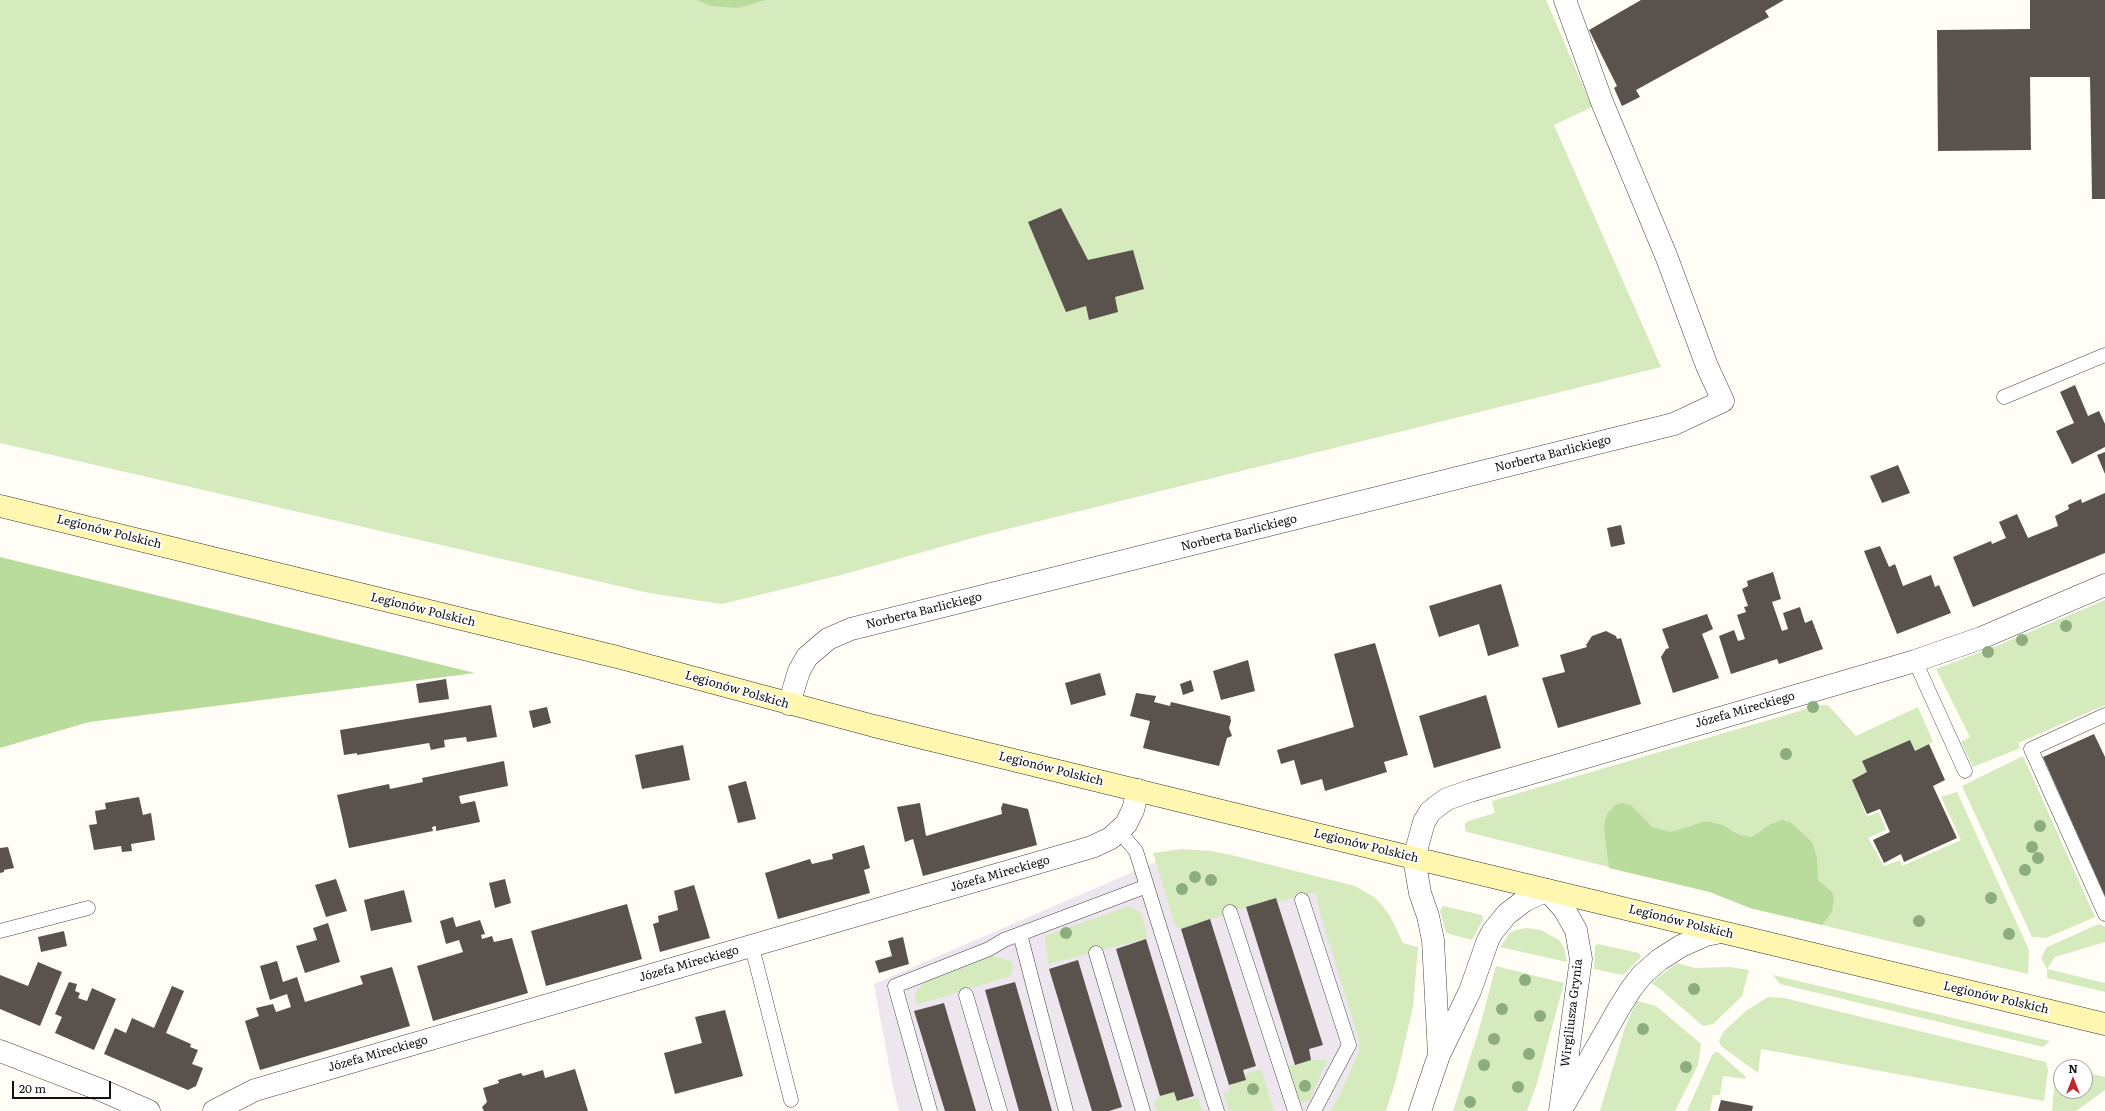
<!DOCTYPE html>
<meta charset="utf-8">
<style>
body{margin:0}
#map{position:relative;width:2105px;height:1111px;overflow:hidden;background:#fffdf5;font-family:Literata,serif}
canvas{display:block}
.north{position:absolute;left:2053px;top:1059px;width:40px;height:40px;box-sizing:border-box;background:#fff;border:1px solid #a0a0a0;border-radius:50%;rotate:0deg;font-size:11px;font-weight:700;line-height:16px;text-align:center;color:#111}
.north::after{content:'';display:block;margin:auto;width:14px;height:18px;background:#c4262e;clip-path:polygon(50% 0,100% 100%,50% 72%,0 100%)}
.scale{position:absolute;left:12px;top:1081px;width:99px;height:18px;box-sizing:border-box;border:2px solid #111;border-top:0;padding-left:5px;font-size:12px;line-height:14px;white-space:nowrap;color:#111;-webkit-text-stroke:3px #fff;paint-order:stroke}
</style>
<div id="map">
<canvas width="2105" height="1111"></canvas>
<div class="north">N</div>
<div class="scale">20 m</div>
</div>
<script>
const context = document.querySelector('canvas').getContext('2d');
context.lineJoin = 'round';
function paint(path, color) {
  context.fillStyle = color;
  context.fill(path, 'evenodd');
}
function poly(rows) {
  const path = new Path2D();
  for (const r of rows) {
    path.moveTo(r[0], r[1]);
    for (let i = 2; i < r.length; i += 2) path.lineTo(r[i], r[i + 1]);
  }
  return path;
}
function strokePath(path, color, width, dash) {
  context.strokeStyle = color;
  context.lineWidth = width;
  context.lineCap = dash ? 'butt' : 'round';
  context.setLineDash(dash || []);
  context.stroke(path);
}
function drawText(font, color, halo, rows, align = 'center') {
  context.font = font + ' Literata,serif';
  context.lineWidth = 4;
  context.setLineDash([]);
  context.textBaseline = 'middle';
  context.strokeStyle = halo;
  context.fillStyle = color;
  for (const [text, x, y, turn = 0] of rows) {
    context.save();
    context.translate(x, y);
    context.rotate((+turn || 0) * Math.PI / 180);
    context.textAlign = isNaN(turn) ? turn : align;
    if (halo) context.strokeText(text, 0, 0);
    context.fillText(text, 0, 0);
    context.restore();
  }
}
paint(poly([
 [1156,862,1225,867,1316,892,1359,1040,1359,1049,1355,1060,1340,1094,1330,1111,899,1111,892,1082,874,984]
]), '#eee6ef');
paint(poly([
 [0,0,1546,0,1592,107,1554,125,1661,367,987,534,841,575,722,604,649,593,0,443],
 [2105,600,2105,705,2018,743,2020,748,1973,767,1961,742,1970,737,1936,669,1994,647],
 [1820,705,1828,705,1856,736,1918,707,1933,742,1915,751,1910,740,1862,761,1867,772,1852,780,1867,817,1879,812,1886,830,1868,838,1884,866,1900,860,1902,866,1961,840,1941,797,1957,792,2029,950,2028,974,1750,908,1710,892,1467,832,1465,830,1465,824,1468,821,1495,813,1492,801],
 [2023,756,2095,917,2046,938,2032,937,1962,786],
 [1182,849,1211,851,1231,855,1355,886,1374,897,1382,905,1390,916,1403,943,1418,947,1413,1007,1396,1080,1386,1111,1330,1111,1340,1094,1355,1060,1359,1049,1359,1040,1320,913,1316,892,1278,902,1276,898,1181,929,1175,925,1153,853],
 [1129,906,1140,912,1147,933,1146,939,1048,964,1045,936],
 [1443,906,1482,915,1483,919,1472,940,1446,933,1440,911],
 [2099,924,2105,927,2105,942,2055,957,2047,969,2105,983,2105,992,2047,978,2047,969,2041,958,2047,947],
 [1527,928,1541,930,1559,940,1564,948,1567,962,1500,947,1509,934,1515,930],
 [1598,944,1639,953,1641,957,1623,975,1594,969,1595,946],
 [992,956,1011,961,1013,964,1011,976,916,1005,915,993,924,983],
 [1677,963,1695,968,1729,967,1749,970,1742,996,1713,1024,1703,1026,1659,988,1651,983],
 [1496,966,1564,983,1537,1083,1527,1111,1453,1111,1478,1033],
 [1773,975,2050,1041,2043,1047,1780,984],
 [1768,997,1784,998,2046,1062,2048,1070,2044,1101,1761,1049,1758,1073,1721,1046,1719,1041,1724,1031,1747,1010],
 [1637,1001,1656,1006,1701,1044,1698,1065,1675,1111,1600,1111,1625,1027],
 [1716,1052,1719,1053,1745,1076,1746,1079,1723,1076,1720,1095,1713,1095,1710,1111,1687,1111,1712,1055],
 [1311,1060,1327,1060,1312,1095,1309,1101,1300,1103,1287,1066],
 [2059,1065,2066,1067,2061,1067,2061,1091,2085,1091,2085,1072,2105,1077,2105,1090,2076,1111,2052,1111,2056,1069],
 [1261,1069,1274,1111,1229,1111,1223,1092,1230,1091,1229,1085,1246,1080,1244,1074],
 [1174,1092,1178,1101,1198,1098,1202,1111,1157,1111,1154,1103,1160,1096]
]), '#d5ebbd');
paint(poly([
 [696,0,766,0,738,8,711,6],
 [0,557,475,673,89,722,0,748],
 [1621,803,1631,805,1652,827,1671,832,1706,821,1723,825,1739,835,1752,837,1771,824,1782,820,1790,822,1812,842,1817,857,1818,880,1832,892,1834,897,1832,912,1822,925,1750,908,1710,892,1609,868,1604,829,1605,820,1608,813,1615,805]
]), '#b9dc9c');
paint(poly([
 [1641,0,1784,0,1765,11,1769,17,1636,90,1640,97,1622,106,1614,88,1617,86,1589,30],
 [2030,0,2105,0,2105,199,2092,199,2090,77,2030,77,2031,150,1938,151,1937,30,2030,29],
 [1061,208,1088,260,1133,250,1144,289,1115,297,1118,312,1089,320,1086,306,1066,312,1028,222],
 [2075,385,2088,416,2099,411,2105,424,2105,447,2072,464,2056,431,2074,423,2060,392],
 [2105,452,2105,474,2097,455],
 [1898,465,1910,493,1882,503,1870,476],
 [2105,493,2105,553,1973,607,1953,557,1991,541,1992,544,2006,538,1999,522,2017,514,2028,538,2058,526,2055,516,2069,509,2068,505,2081,499,2082,503],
 [1621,525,1625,544,1611,547,1607,528],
 [1880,546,1889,567,1895,564,1903,586,1931,575,1935,587,1939,585,1951,613,1897,634,1864,551],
 [1773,572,1781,599,1772,602,1782,631,1788,629,1783,613,1800,607,1805,623,1812,620,1823,649,1779,664,1777,659,1731,674,1719,636,1734,630,1738,641,1745,639,1737,615,1746,612,1744,607,1748,606,1742,589,1748,586,1747,581],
 [1501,584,1519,646,1488,656,1479,624,1439,637,1429,606],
 [1707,614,1713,629,1702,634,1719,678,1673,693,1661,657,1666,649,1669,648,1662,629],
 [1606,631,1616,636,1617,639,1621,638,1641,704,1558,728,1542,678,1565,672,1560,655,1587,647,1586,645,1592,636],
 [1375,643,1408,755,1384,762,1387,772,1325,791,1322,779,1301,785,1294,760,1281,764,1277,750,1354,727,1334,654],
 [1248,660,1255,691,1221,700,1213,671],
 [1100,673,1106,695,1071,705,1065,683],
 [446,679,449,699,419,703,416,684],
 [1191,680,1194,691,1183,695,1180,684],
 [1136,693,1156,696,1154,702,1170,706,1171,702,1230,716,1231,721,1229,728,1232,736,1227,738,1219,766,1143,748,1150,721,1130,716],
 [1486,695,1501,748,1434,768,1419,716],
 [491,705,497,737,467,742,466,737,444,740,445,747,431,750,429,743,357,755,357,753,344,755,340,730],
 [547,707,551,723,533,728,529,711],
 [2094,734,2105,757,2105,896,2043,757],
 [1910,740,1915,751,1929,744,1945,780,1933,786,1957,838,1904,862,1901,854,1884,863,1873,840,1890,832,1880,809,1867,814,1852,780,1867,772,1862,761],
 [683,745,690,780,642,789,635,755],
 [504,761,508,786,459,796,461,804,475,801,480,822,436,831,436,826,432,827,433,831,349,848,337,795,389,784,390,789,423,782,422,778],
 [746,781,756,819,738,823,728,786],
 [139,797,143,815,151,813,155,840,131,844,132,851,122,852,121,846,94,850,89,825,97,824,95,811,106,809,105,803],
 [920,803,926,836,1002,814,1001,808,1003,803,1028,809,1037,845,923,876,913,839,905,842,897,807],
 [864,845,870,868,864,870,870,893,778,919,765,873,810,859,812,864,833,859,832,854],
 [8,847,14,868,4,870,4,872,0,873,0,848],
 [336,879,347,911,326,917,315,885],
 [505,879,511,903,495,908,489,883],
 [694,885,710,938,660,952,653,924,659,922,658,916,678,910,674,891],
 [404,890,412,922,371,931,364,900],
 [1276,898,1323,1045,1309,1049,1311,1060,1295,1065,1246,907],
 [627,904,642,959,546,986,531,931],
 [453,917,456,927,480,920,485,934,481,935,482,939,492,936,494,942,512,938,528,993,433,1021,417,966,463,952,459,940,446,944,440,921],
 [1210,919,1256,1066,1243,1070,1246,1080,1229,1085,1181,929],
 [328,923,340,962,305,973,296,946,317,940,313,928],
 [64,931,67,946,41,952,38,937],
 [903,937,909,964,879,973,875,961,892,956,888,941],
 [1146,939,1194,1096,1177,1101,1174,1092,1160,1096,1116,949],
 [1078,960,1122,1107,1109,1111,1092,1111,1049,969],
 [277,961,283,982,297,977,305,1002,363,984,360,976,392,967,410,1026,260,1070,245,1021,259,1016,256,1008,273,1004,276,1012,291,1007,287,994,270,1000,260,966],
 [38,962,62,972,40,1026,0,1009,0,975,28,986],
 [69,982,77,984,75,991,80,993,78,998,87,1001,92,988,116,999,94,1050,55,1033,62,1017,55,1014],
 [1015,982,1052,1111,1019,1111,985,990],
 [172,986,184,991,166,1033,191,1044,190,1047,198,1050,192,1064,203,1068,196,1086,188,1090,104,1054,115,1028,126,1033,132,1018,154,1028],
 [944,1003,976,1111,945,1111,914,1011],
 [725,1010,743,1076,675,1094,664,1053,702,1043,695,1017],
 [575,1069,588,1111,484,1111,482,1107,487,1102,483,1088,499,1083,498,1080,521,1073,523,1076,543,1070,545,1078],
 [1721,1100,1753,1106,1752,1111,1718,1111]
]), '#5a524d');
const lane = poly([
 [2004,397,2105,355],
 [1915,661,1965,771],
 [2105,715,2031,749,2105,914],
 [1119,831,1136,851,1217,1111],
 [1302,900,1349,1045,1314,1111],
 [1230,912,1295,1111],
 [0,931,88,908],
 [1020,934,1066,1111],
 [752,947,791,1100],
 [1096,953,1143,1111],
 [966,995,1000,1111],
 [930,1111,895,986,989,949,1004,940,1147,886]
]);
const street = poly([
 [789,704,799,671,807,657,828,639,851,629,1674,424,1723,401,1707,366,1667,258,1602,102,1565,0],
 [0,1051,101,1090,149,1111],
 [1439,1055,1433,940,1428,916,1420,893,1414,858,1424,822,1430,812,1436,807,1447,799,1470,791,1915,661,1981,638,2105,585],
 [1565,1103,1618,1010,1631,989,1642,975,1659,960,1681,946,1706,935,1721,932],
 [214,1111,255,1090,1092,847,1111,838,1126,824,1133,810,1138,790],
 [1420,1111,1439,1055,1470,991,1488,940,1493,931,1507,914,1524,901,1547,890,1564,909,1576,930,1581,959,1560,1111]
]);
const secondary = poly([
 [0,506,617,657,874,726,1414,858,2105,1024]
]);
strokePath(lane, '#444', 15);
strokePath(street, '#444', 23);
strokePath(secondary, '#333', 23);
strokePath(lane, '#fff', 14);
strokePath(street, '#fff', 22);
strokePath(secondary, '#fff6b0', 22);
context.fillStyle = '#8dad7f';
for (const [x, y] of [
 [2066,626],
 [2022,640],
 [1988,652],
 [1813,707],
 [1786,754],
 [2040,826],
 [2032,847],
 [2038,858],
 [2025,870],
 [1195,877],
 [1211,880],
 [1182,889],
 [1991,898],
 [1919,921],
 [1066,933],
 [2009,934],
 [1525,980],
 [1694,989],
 [1502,1009],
 [1540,1016],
 [1643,1029],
 [1494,1039],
 [1529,1054],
 [1484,1065],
 [1686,1067],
 [1305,1086],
 [1518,1087],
 [1253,1089],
 [1470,1102]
]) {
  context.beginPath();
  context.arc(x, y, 6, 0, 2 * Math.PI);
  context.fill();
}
drawText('12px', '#111', '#fff', [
 ["Norberta Barlickiego",1553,454,-14],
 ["Legionów Polskich",109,532,14],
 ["Norberta Barlickiego",1239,533,-14],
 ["Legionów Polskich",423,610,14],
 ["Norberta Barlickiego",924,611,-14],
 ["Legionów Polskich",737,690,16],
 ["Józefa Mireckiego",1745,710,-16],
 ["Legionów Polskich",1051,769,14],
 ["Legionów Polskich",1366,846,14],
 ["Józefa Mireckiego",1000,874,-16],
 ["Legionów Polskich",1681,922,14],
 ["Józefa Mireckiego",689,964,-16],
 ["Legionów Polskich",1996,998,13],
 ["Wirgiliusza Grynia",1572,1013,-83],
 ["Józefa Mireckiego",378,1054,-16]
]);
</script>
